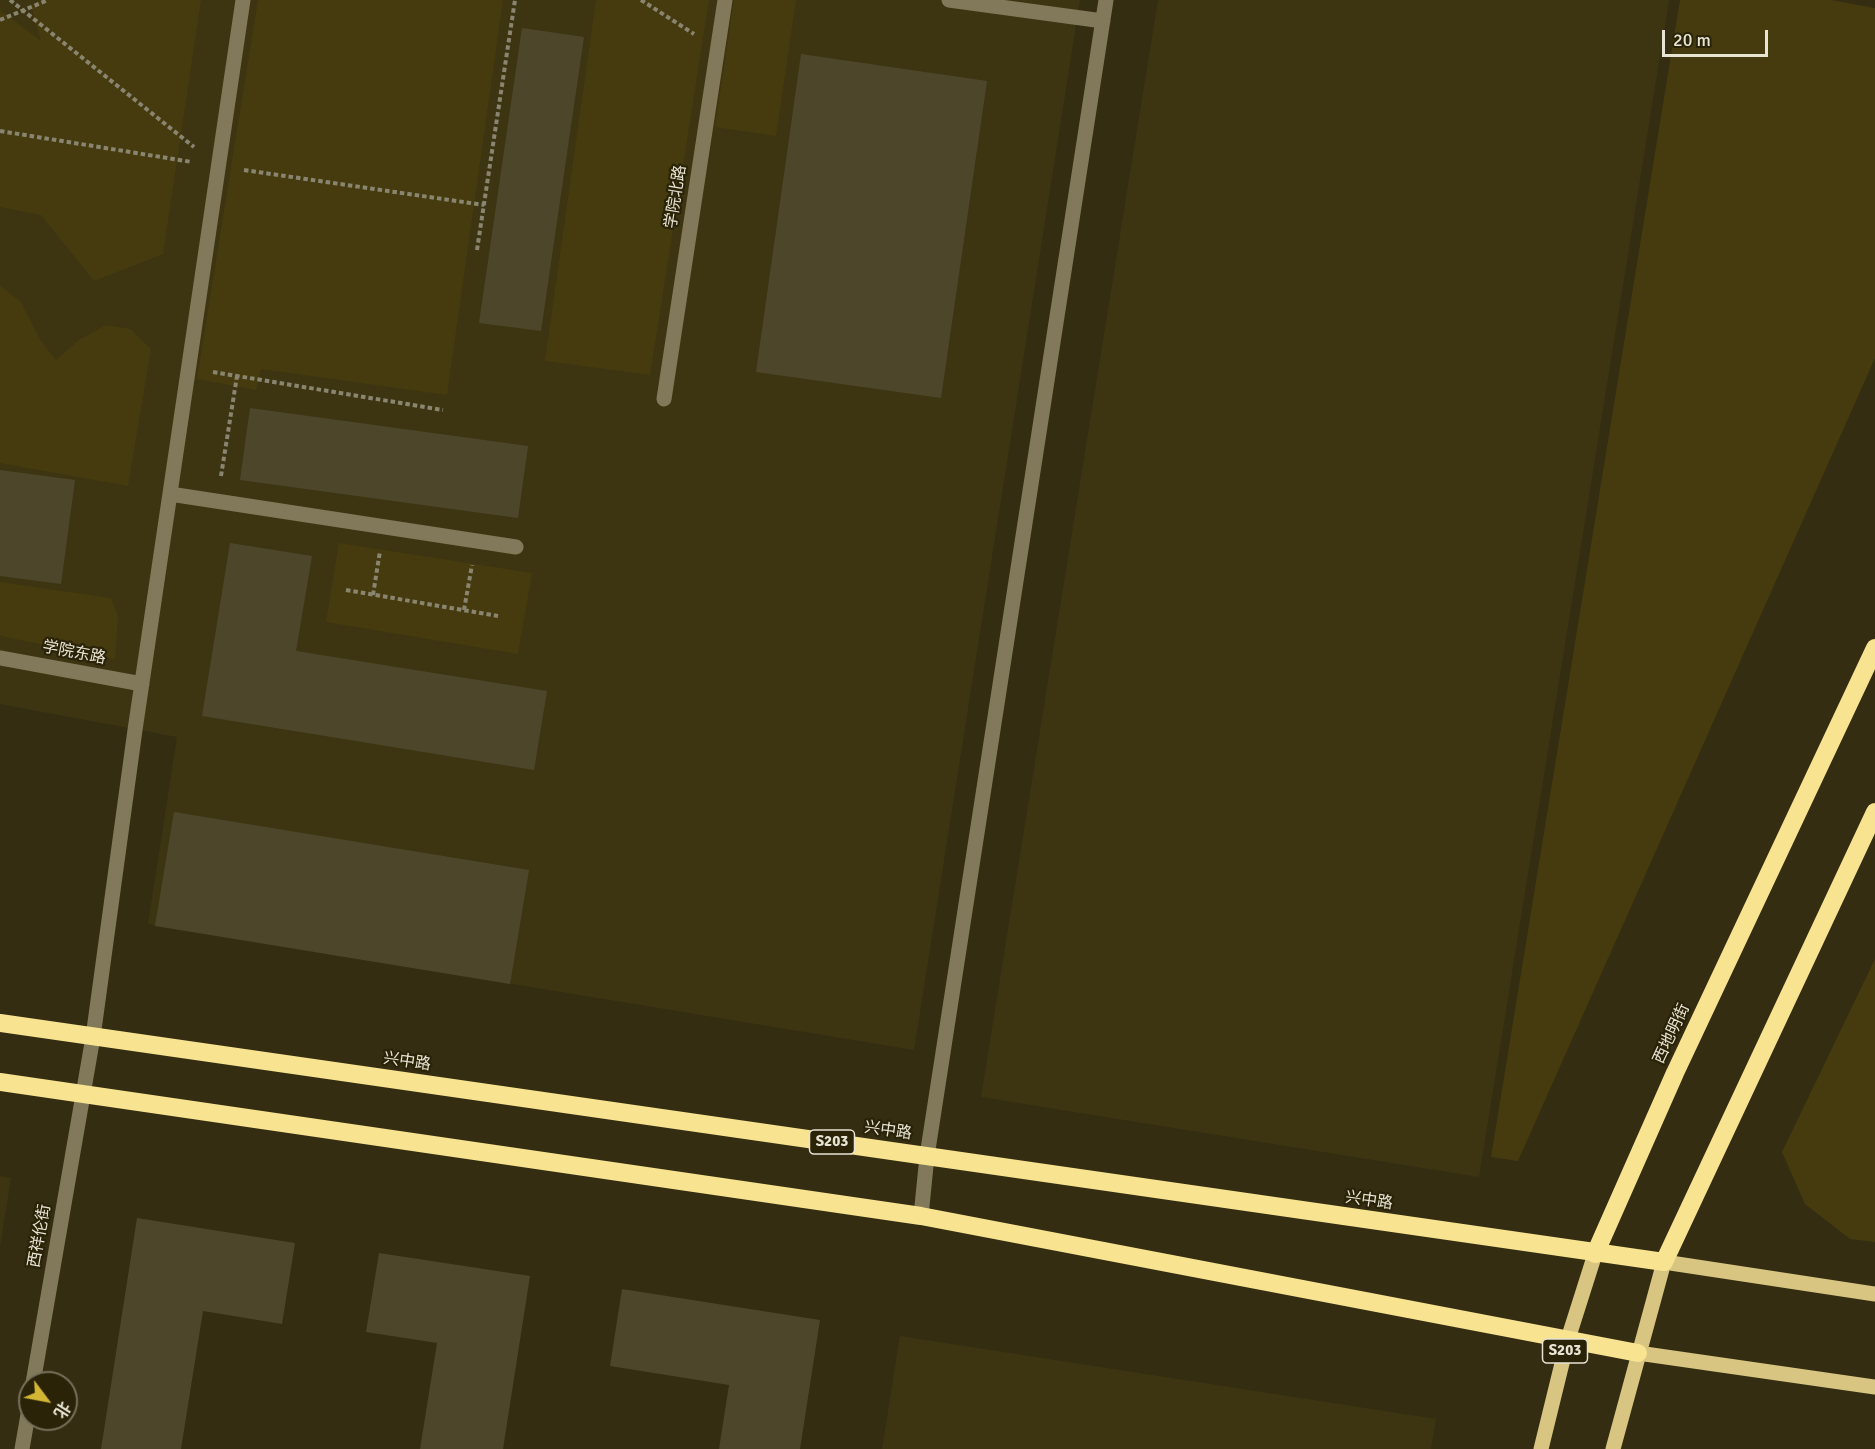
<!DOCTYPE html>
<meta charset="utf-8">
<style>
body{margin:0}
#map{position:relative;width:1875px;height:1449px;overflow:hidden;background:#342d12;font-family:Signika,"Noto Sans SC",sans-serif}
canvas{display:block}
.north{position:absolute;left:18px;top:1371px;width:60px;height:60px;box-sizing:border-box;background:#2a2308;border:2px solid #76705a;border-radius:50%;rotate:122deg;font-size:16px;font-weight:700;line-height:24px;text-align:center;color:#e7e4d4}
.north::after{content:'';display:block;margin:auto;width:21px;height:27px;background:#d4b635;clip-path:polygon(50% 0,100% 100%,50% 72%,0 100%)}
.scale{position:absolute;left:1662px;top:30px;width:106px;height:27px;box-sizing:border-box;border:3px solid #e7e4d4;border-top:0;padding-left:8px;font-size:18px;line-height:21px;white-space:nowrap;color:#e7e4d4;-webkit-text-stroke:4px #2a2308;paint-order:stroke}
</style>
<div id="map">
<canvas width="1875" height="1449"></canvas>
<div class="north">北</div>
<div class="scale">20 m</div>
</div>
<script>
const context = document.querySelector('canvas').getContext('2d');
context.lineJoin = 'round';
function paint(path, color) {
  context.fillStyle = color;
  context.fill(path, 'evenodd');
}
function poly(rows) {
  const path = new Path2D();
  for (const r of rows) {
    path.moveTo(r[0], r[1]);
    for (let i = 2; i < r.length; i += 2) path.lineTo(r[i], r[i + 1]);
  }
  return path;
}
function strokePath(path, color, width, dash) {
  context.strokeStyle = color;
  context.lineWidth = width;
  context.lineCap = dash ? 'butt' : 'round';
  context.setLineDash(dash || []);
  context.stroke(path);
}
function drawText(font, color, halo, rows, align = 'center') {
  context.font = font + ' Signika,"Noto Sans SC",sans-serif';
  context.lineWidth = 4.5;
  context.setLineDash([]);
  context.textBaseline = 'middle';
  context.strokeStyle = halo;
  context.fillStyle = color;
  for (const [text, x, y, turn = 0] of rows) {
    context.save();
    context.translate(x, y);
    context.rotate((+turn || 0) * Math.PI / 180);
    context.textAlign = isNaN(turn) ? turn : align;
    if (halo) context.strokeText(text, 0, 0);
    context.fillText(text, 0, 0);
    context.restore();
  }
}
paint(poly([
 [0,0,1080,0,914,1050,148,924,177,737,0,704],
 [1158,0,1669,0,1479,1177,981,1097],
 [0,1176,11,1178,0,1246],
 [900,1336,1436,1419,1431,1449,882,1449]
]), '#3d3512');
paint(poly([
 [42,0,201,0,163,254,94,281,41,215,0,207,0,7,1,11,41,41,31,5],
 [258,0,503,0,447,395,261,369,256,390,197,379],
 [596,0,709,0,650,375,545,361],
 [734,0,796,0,776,136,715,127],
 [1680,0,1831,0,1875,8,1875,358,1518,1161,1491,1157],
 [0,286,20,301,41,341,56,360,79,340,106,325,130,329,151,349,128,486,0,463],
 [339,543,532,573,518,654,326,622],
 [0,582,111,598,118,616,115,659,5,637,0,635],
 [1875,959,1875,1242,1850,1239,1805,1204,1782,1152]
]), '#453b0e');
paint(poly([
 [522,28,584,37,541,331,479,323],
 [801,54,987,81,941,398,756,372],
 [250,408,528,446,518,518,240,480],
 [0,470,75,480,61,584,0,576],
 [230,543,312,556,296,651,547,691,534,770,202,716],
 [174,812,529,870,510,984,155,926],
 [137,1218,295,1243,282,1324,203,1311,181,1449,101,1449],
 [379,1253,530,1276,503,1449,420,1449,437,1343,366,1332],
 [622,1289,820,1320,800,1449,719,1449,729,1385,610,1366]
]), '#4d462b');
strokePath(poly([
 [10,0,194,147],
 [641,0,694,34],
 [0,20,48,0],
 [0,131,192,162],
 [244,170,484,205],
 [477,250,515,0],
 [213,372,443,410],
 [221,476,237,376],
 [346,590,498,616],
 [373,595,380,551],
 [464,610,472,565]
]), '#8a8570', 4, [4.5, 3]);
strokePath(poly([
 [949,0,1103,21],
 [664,399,725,0],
 [170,494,516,547],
 [0,658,142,684],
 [921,1216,927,1156,1106,0],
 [33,1383,93,1037,135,730,243,0],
 [22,1449,30,1403]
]), '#817959', 15);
strokePath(poly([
 [1638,1353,1875,1387],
 [1541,1449,1568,1339,1595,1254],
 [1613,1449,1664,1262,1875,1294]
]), '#d7c581', 15);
strokePath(poly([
 [0,1023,1664,1262,1875,812],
 [0,1082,921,1216,1638,1353],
 [1595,1254,1675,1073,1875,648]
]), '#f8e391', 18);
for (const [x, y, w] of [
 [832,1142,45],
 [1565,1351,45]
]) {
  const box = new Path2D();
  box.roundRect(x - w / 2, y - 12, w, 24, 4.5);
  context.fillStyle = '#2a2308';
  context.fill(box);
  strokePath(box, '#e7e4d4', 1.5);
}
drawText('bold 15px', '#e7e4d4', null, [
 ["S203",832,1142],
 ["S203",1565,1351]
]);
drawText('16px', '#e7e4d4', '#2a2308', [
 ["学院北路",676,197,-81],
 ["学院东路",74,653,11],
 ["西地明街",1672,1034,-65],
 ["兴中路",407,1062,8],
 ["兴中路",888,1131,8],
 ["兴中路",1369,1201,8],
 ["西祥伦街",40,1236,-80]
]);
</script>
